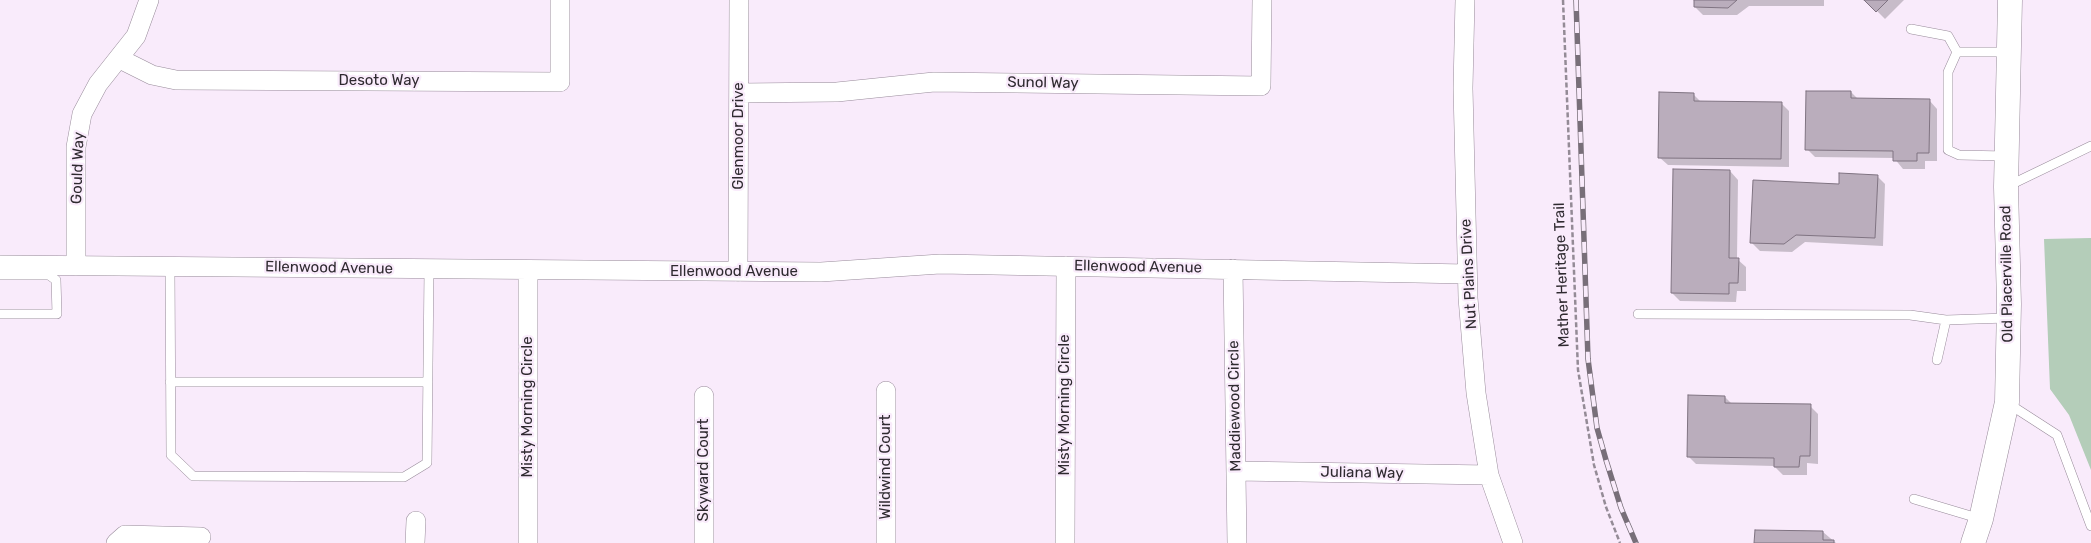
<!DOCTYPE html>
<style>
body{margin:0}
canvas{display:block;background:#f9ebfb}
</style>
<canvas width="2091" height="543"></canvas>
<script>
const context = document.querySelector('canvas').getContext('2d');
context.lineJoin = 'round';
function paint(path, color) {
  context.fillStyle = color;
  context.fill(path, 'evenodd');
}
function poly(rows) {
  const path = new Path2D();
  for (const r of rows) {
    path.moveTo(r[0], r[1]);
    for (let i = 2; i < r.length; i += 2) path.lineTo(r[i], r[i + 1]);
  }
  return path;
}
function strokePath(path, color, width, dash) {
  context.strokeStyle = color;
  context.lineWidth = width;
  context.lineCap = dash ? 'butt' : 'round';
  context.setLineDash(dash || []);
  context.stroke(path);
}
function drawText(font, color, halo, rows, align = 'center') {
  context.font = font + ' Rubik,sans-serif';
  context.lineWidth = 4.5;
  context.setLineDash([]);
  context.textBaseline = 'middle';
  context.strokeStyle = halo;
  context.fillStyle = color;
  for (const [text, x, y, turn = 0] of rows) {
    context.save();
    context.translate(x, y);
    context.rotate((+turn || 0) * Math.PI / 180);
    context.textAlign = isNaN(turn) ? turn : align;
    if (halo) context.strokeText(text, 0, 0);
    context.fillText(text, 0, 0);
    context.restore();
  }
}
paint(poly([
 [2091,238,2091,470,2069,415,2050,389,2044,239]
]), '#b4cdb9');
paint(poly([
 [1695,0,1824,0,1824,6,1749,6,1737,15,1703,15,1695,7],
 [1866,0,1904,0,1885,19],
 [1851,92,1858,99,1929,100,1937,109,1937,161,1925,161,1925,169,1903,169,1894,158,1815,157,1807,149],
 [1693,94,1701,102,1781,103,1789,111,1789,167,1668,165,1659,157],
 [1730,171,1738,180,1737,259,1746,267,1746,291,1737,291,1736,302,1680,301,1672,293],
 [1877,176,1885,184,1883,246,1805,242,1792,252,1760,251,1751,242,1840,185],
 [1725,397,1732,404,1810,406,1818,414,1818,464,1807,463,1807,475,1783,475,1774,466,1696,464,1688,456],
 [1823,532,1836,543,1756,543]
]), '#0003');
const building = poly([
 [1694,0,1737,0,1728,8,1694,7,1694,0],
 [1864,0,1888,0,1876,12,1864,0],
 [1806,91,1851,91,1851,98,1930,99,1929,153,1917,153,1917,161,1893,161,1893,151,1805,150,1806,91],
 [1659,92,1694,93,1694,101,1782,102,1781,159,1658,158,1659,92],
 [1673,169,1730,170,1729,258,1739,258,1738,283,1729,283,1729,294,1671,293,1673,169],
 [1839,173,1878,175,1875,238,1796,235,1784,244,1750,243,1753,180,1839,184,1839,173],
 [1688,395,1725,396,1725,403,1811,404,1810,456,1800,456,1799,467,1774,467,1774,458,1687,457,1688,395],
 [1755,530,1823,531,1823,540,1834,540,1834,543,1754,543,1755,530]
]);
paint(building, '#baadbc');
strokePath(building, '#7f7381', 1);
const service = poly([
 [1911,29,1948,36,1957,52],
 [1957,52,1948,72,1948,150,1959,155,2006,156],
 [1957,52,2007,52],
 [2008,186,2091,146],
 [170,267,171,455,193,476,404,477,427,463,429,269],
 [0,275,49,275,56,280,57,314,0,314],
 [1638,314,1910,315,1946,320,2007,318],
 [1937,360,1946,320],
 [170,382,428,382],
 [2009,404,2057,435,2091,526],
 [1914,499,1981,519]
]);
const minor = poly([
 [1465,0,1463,88,1468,298,1476,393,1489,475,1513,543],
 [120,59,152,75,176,80,560,82,560,0],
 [739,93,837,92,934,82,1261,86,1262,0],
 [0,265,821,272,940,264,1467,274],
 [76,266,76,147,82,114,98,84,136,36,149,0],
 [1233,269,1237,543],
 [528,270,528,543],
 [738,272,739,0],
 [886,391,886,543],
 [704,396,704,543],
 [1236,471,1489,475],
 [116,543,125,535,201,537],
 [415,543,416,521],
 [1065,543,1066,266]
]);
const tertiary = poly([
 [1973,543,1981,519,2007,402,2009,304,2006,187,2010,0]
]);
strokePath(service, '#988b9a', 10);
strokePath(minor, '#988b9a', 20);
strokePath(tertiary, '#988b9a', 25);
strokePath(poly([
 [1563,0,1578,370,1594,465,1606,507,1620,543]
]), '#948b96', 2.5, [5, 2.5]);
strokePath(service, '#fff', 9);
strokePath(minor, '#fff', 19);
strokePath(tertiary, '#fff', 24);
const rail = poly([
 [1576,0,1588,359,1597,428,1606,460,1621,508,1636,543]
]);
strokePath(rail, '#786f79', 5.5);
strokePath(rail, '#f9ebfb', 4, [11]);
drawText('15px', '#2f2a30', '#f9ebfb', [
 ["Desoto Way",379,81],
 ["Sunol Way",1043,83,1],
 ["Glenmoor Drive",739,136,-90],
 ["Gould Way",78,168,-88],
 ["Ellenwood Avenue",1138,267,1],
 ["Ellenwood Avenue",329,268,1],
 ["Ellenwood Avenue",734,272],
 ["Nut Plains Drive",1469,274,-93],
 ["Old Placerville Road",2007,274,-91],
 ["Mather Heritage Trail",1562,275,-92],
 ["Misty Morning Circle",1065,405,-90],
 ["Maddiewood Circle",1235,406,-91],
 ["Misty Morning Circle",528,407,-90],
 ["Wildwind Court",886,467,-90],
 ["Skyward Court",704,470,-90],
 ["Juliana Way",1362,473,1]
]);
</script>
